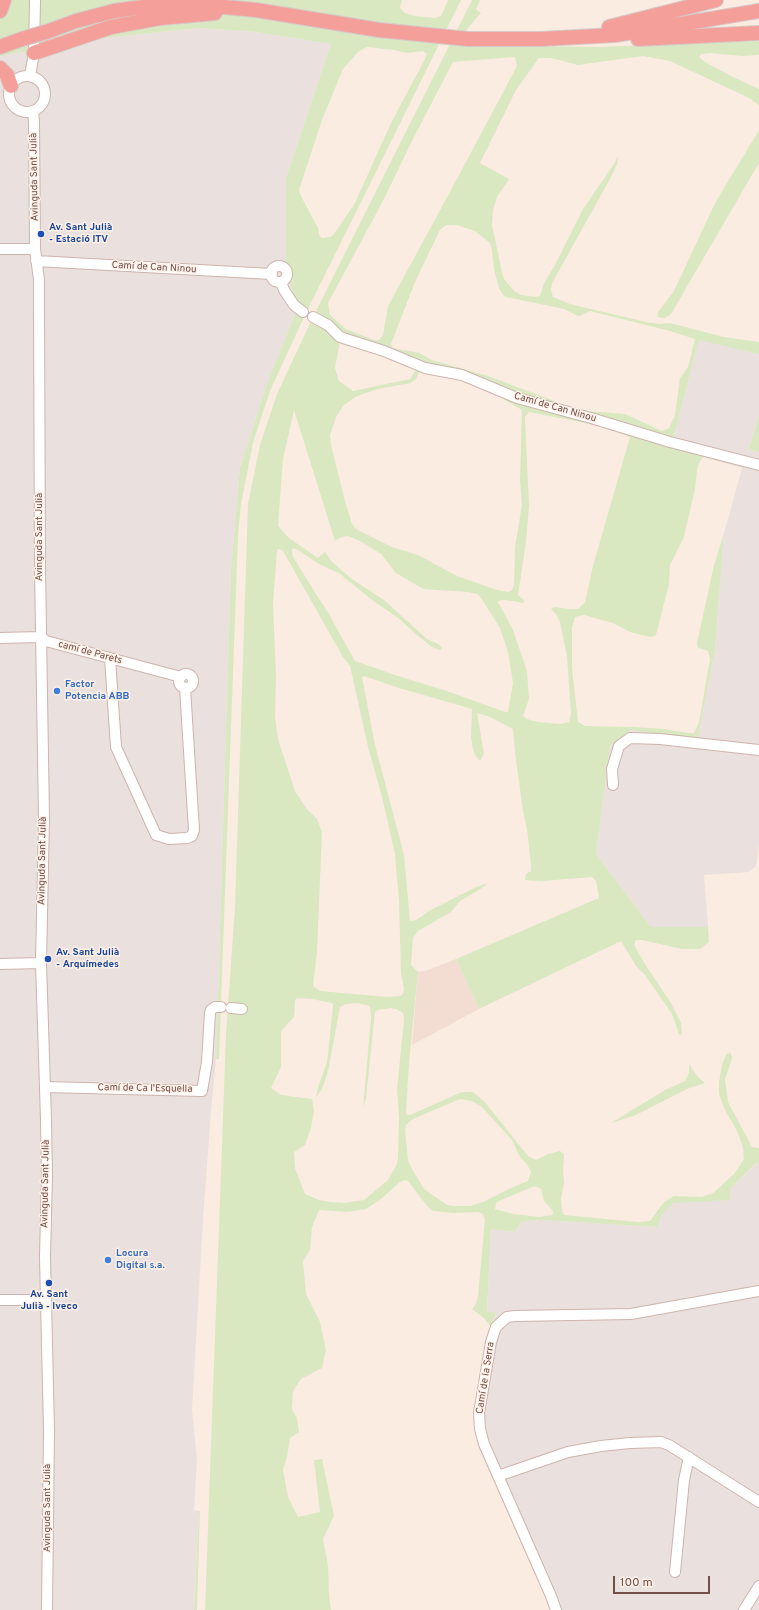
<!DOCTYPE html>
<meta charset="utf-8">
<style>
body{margin:0}
#map{position:relative;width:759px;height:1610px;overflow:hidden;background:#fbece2;font-family:Overpass,sans-serif}
canvas{display:block}
.scale{position:absolute;left:613px;top:1576px;width:97px;height:18px;box-sizing:border-box;border:2px solid #724f49;border-top:0;padding-left:5px;font-size:12px;line-height:14px;white-space:nowrap;color:#724f49;-webkit-text-stroke:3px #fef1e8;paint-order:stroke}
</style>
<div id="map">
<canvas width="759" height="1610"></canvas>
<div class="scale">100 m</div>
</div>
<script>
const context = document.querySelector('canvas').getContext('2d');
context.lineJoin = 'round';
function paint(path, color) {
  context.fillStyle = color;
  context.fill(path, 'evenodd');
}
function poly(rows) {
  const path = new Path2D();
  for (const r of rows) {
    if (r.length === 3) {
      path.moveTo(r[0] + r[2], r[1]);
      path.arc(r[0], r[1], r[2], 0, 2 * Math.PI);
      continue;
    }
    path.moveTo(r[0], r[1]);
    for (let i = 2; i < r.length; i += 2) path.lineTo(r[i], r[i + 1]);
  }
  return path;
}
function strokePath(path, color, width, dash) {
  context.strokeStyle = color;
  context.lineWidth = width;
  context.lineCap = dash ? 'butt' : 'round';
  context.setLineDash(dash || []);
  context.stroke(path);
}
function drawText(font, color, halo, rows, align = 'center') {
  context.font = font + ' Overpass,sans-serif';
  context.lineWidth = 3;
  context.setLineDash([]);
  context.textBaseline = 'middle';
  context.strokeStyle = halo;
  context.fillStyle = color;
  for (const [text, x, y, turn = 0] of rows) {
    context.save();
    context.translate(x, y);
    context.rotate((+turn || 0) * Math.PI / 180);
    context.textAlign = isNaN(turn) ? turn : align;
    if (halo) context.strokeText(text, 0, 0);
    context.fillText(text, 0, 0);
    context.restore();
  }
}
paint(poly([
 [456,959,479,1009,412,1045,418,972,428,970]
]), '#f3dcd1');
paint(poly([
 [199,28,256,32,331,44,286,178,297,309,269,378,240,467,231,568,216,1059,211,1111,203,1220,192,1410,197,1459,194,1510,199,1511,194,1610,0,1610,0,57,22,51,105,38],
 [699,339,759,354,759,414,749,449,759,452,759,845,756,866,749,872,704,875,708,927,651,927,596,854,610,746,631,730,698,739,715,649,724,533,742,468,671,448],
 [757,1163,759,1163,759,1610,551,1610,478,1446,474,1421,491,1327,496,1314,487,1312,491,1229,515,1232,522,1221,542,1220,658,1227,661,1216,673,1202,731,1200,730,1189]
]), '#eae0dd');
paint(poly([
 [0,0,402,0,400,8,405,13,415,16,435,18,441,16,448,0,461,0,305,315,270,391,253,443,241,504,238,535,219,1059,216,1059,231,568,240,467,269,378,297,309,286,266,286,178,331,44,256,32,199,28,105,38,28,56,22,51,0,57],
 [367,47,394,50,407,53,423,51,427,54,424,61,391,123,355,203,334,234,330,237,322,238,319,235,318,228,302,198,299,190,322,120,343,69,358,52],
 [472,0,480,0,476,9,481,13,467,29,461,45,597,47,759,41,759,55,742,56,710,53,701,54,699,57,705,62,731,76,759,89,759,105,749,98,670,61,643,56,578,65,551,58,539,58,516,90,480,163,509,179,497,197,493,210,492,225,502,272,504,279,514,291,521,295,536,297,540,296,544,283,555,265,583,209,614,164,618,156,617,165,610,179,552,283,551,290,553,297,570,304,646,322,659,324,670,323,724,337,759,342,759,354,699,340,671,447,704,457,700,461,697,469,695,489,684,537,670,565,669,584,656,635,651,637,641,635,630,632,613,623,584,615,575,617,572,628,572,668,578,722,585,726,633,727,664,729,688,733,694,733,699,722,710,659,708,651,699,648,697,646,697,643,714,565,724,533,715,649,698,739,631,730,610,746,596,854,651,927,708,927,709,942,700,949,682,949,642,940,636,940,634,945,645,964,671,1003,681,1023,682,1035,679,1034,672,1014,645,975,636,966,621,941,479,1009,456,959,599,898,596,881,592,877,542,881,525,880,526,874,531,871,531,865,527,829,523,811,515,752,513,729,490,717,477,713,484,754,480,761,475,755,473,749,471,737,472,709,399,688,364,676,362,677,375,745,404,855,410,921,416,920,429,911,476,887,488,883,482,888,460,901,451,912,418,931,413,938,411,965,418,972,409,1063,406,1112,407,1115,410,1115,462,1092,473,1092,484,1101,528,1156,536,1160,548,1154,560,1151,564,1154,563,1171,564,1183,561,1199,562,1210,564,1215,638,1222,650,1221,664,1202,674,1196,702,1197,713,1193,734,1174,744,1159,743,1147,737,1131,725,1110,719,1094,719,1082,722,1065,726,1055,730,1052,732,1057,731,1062,725,1079,728,1102,752,1147,759,1148,759,1163,756,1163,730,1189,731,1200,673,1203,661,1216,658,1227,542,1220,522,1221,515,1232,491,1229,487,1311,496,1313,491,1327,484,1318,472,1309,476,1304,478,1296,485,1220,483,1214,478,1212,453,1213,433,1211,428,1207,408,1181,405,1180,400,1182,381,1199,366,1209,347,1212,319,1210,312,1227,310,1250,303,1261,306,1294,320,1322,326,1350,322,1368,301,1379,293,1391,292,1409,297,1418,299,1432,290,1438,287,1457,283,1470,288,1497,298,1517,320,1512,314,1460,322,1459,334,1516,323,1539,328,1565,329,1595,331,1610,205,1610,226,1035,235,906,248,504,260,445,277,394,312,319],
 [515,57,517,66,451,190,388,306,383,335,379,340,374,340,346,329,330,315,328,303,383,201,413,139,453,62],
 [446,225,457,225,475,231,490,243,492,250,494,269,499,288,503,295,506,297,564,309,578,316,580,316,590,311,670,331,695,339,688,367,680,378,675,415,669,428,662,431,625,414,587,411,565,405,488,376,432,360,419,353,393,348,391,344,415,282,440,230],
 [340,341,360,349,371,351,416,370,410,379,353,391,339,381,335,368],
 [420,370,451,377,496,395,522,410,520,481,522,505,515,547,514,585,512,590,509,592,497,590,457,576,418,555,392,547,356,529,352,524,345,501,331,445,330,435,336,417,344,405,357,396,378,389,411,383,416,379],
 [294,410,335,541,342,537,348,536,362,542,381,554,396,573,423,589,468,592,477,594,481,598,500,628,508,652,513,683,508,712,505,712,447,691,398,676,355,661,330,616,293,557,292,551,293,548,300,551,317,563,340,574,372,600,401,620,411,630,432,647,440,650,442,648,438,644,427,639,384,600,352,579,332,562,325,552,318,558,289,538,278,526,283,459],
 [529,412,595,425,630,437,593,566,585,602,578,609,569,609,555,607,551,609,556,614,560,622,567,657,571,713,569,722,561,724,538,722,527,719,523,716,529,699,527,671,513,630,498,602,501,600,506,600,524,603,524,600,518,595,526,542,529,506,525,417],
 [279,549,283,551,343,657,350,666,368,747,382,797,395,854,399,901,401,973,404,989,403,994,400,996,388,997,320,991,313,986,317,952,322,832,317,819,306,808,295,791,278,739,275,717,276,676,273,605,277,550],
 [297,998,312,999,332,1003,333,1006,327,1062,318,1087,316,1097,322,1089,328,1072,340,1007,346,1004,358,1003,370,1006,371,1018,363,1107,366,1098,375,1012,378,1010,390,1008,396,1009,403,1013,404,1020,397,1089,399,1118,398,1159,396,1166,388,1180,364,1200,344,1203,329,1202,319,1200,305,1194,295,1168,294,1152,305,1145,311,1128,314,1111,312,1099,281,1095,271,1088,281,1067,281,1031,294,1017,295,1000],
 [460,1099,472,1101,482,1107,512,1140,520,1157,527,1164,531,1172,528,1181,511,1188,483,1202,470,1206,454,1206,447,1205,424,1189,412,1169,408,1160,405,1130,406,1125,413,1119],
 [535,1186,541,1189,544,1201,552,1210,553,1213,552,1215,539,1217,514,1214,495,1209,496,1203,501,1200],
 [759,130,759,163,671,314,665,318,660,318,657,316,658,312,674,291,715,203],
 [759,414,759,452,749,449],
 [689,1064,698,1077,705,1083,687,1089,636,1115,611,1123,665,1090,685,1081,689,1073],
 [199,1511,200,1511,197,1610,194,1610]
]), '#d9e8c1');
const minor = poly([
 [30,76,34,53,35,0],
 [27,94,18],
 [33,111,34,122,35,249,39,280,39,303,40,569,44,819,41,963,46,1119,47,1176,45,1257,49,1430,47,1610],
 [0,249,35,249],
 [36,261,272,274],
 [279,274,8],
 [281,282,284,290,294,305,303,312],
 [313,317,328,325,340,337,384,351,425,368,462,375,517,398,591,418,670,442,759,465],
 [0,638,41,637,46,641,181,677],
 [110,658,116,747,156,835,169,839,187,838,192,836,194,830,185,688],
 [186,681,7],
 [613,785,612,769,619,746,630,738,660,739,759,750],
 [0,964,41,963],
 [231,1008,242,1009],
 [45,1087,202,1091,207,1062,210,1013,211,1010,215,1007,221,1007],
 [0,1300,45,1300],
 [498,1476,568,1452,601,1446,630,1443,661,1442,669,1445,759,1502],
 [675,1572,684,1480,689,1457],
 [556,1610,551,1596,484,1444,480,1429,479,1413,491,1342,496,1327,507,1317,515,1316,631,1314,759,1291],
 [744,1610,759,1586]
]);
const highway = poly([
 [0,11,4,0],
 [609,27,716,0],
 [46,32,76,21,114,11,171,3,204,5,256,10,379,30,468,39,541,39,615,35,759,11],
 [638,39,759,33],
 [0,47,22,39],
 [34,53,111,27,133,23,160,18,215,13],
 [0,68,7,75,11,86]
]);
strokePath(minor, '#ceb4ac', 12);
strokePath(highway, '#d5cac8', 16);
strokePath(minor, '#fff', 10);
strokePath(highway, '#f49f9a', 14);
const highwayBridge = poly([
 [22,39,46,32]
]);
strokePath(highwayBridge, '#d5cac8', 16, []);
strokePath(highwayBridge, '#f49f9a', 14);
for (const [x, y, r, color] of [
 [41,234,4,"#1a4fb4"],
 [57,691,4,"#3f7fe0"],
 [48,959,4,"#1a4fb4"],
 [108,1260,4,"#3f7fe0"],
 [49,1283,4,"#1a4fb4"]
]) {
  const dot = new Path2D();
  dot.arc(x, y, r, 0, 2 * Math.PI);
  context.fillStyle = color;
  context.fill(dot);
  strokePath(dot, '#fef1e8', 1.5);
}
drawText('10px', '#724f49', '#fef1e8', [
 ["Avinguda Sant Julià",35,177,-91],
 ["Camí de Can Ninou",154,268,3],
 ["Camí de Can Ninou",555,408,16],
 ["Avinguda Sant Julià",40,537,-90],
 ["camí de Parets",90,653,15],
 ["Avinguda Sant Julià",43,861,-89],
 ["Camí de Ca l'Esquella",145,1089,1],
 ["Avinguda Sant Julià",46,1184,-89],
 ["Camí de la Serra",486,1378,-81],
 ["Avinguda Sant Julià",48,1508,-90]
]);
drawText('bold 10px', '#164399', '#fef1e8', [
 ["Av. Sant Julià",49,228],
 ["- Estació ITV",49,240],
 ["Av. Sant Julià",56,953],
 ["- Arquímedes",56,965],
 ["Av. Sant",49,1295,"center"],
 ["Julià - Iveco",49,1307,"center"]
], 'left');
drawText('bold 10px', '#366cbe', '#fef1e8', [
 ["Factor",65,685],
 ["Potencia ABB",65,697],
 ["Locura",116,1254],
 ["Digital s.a.",116,1266]
], 'left');
</script>
